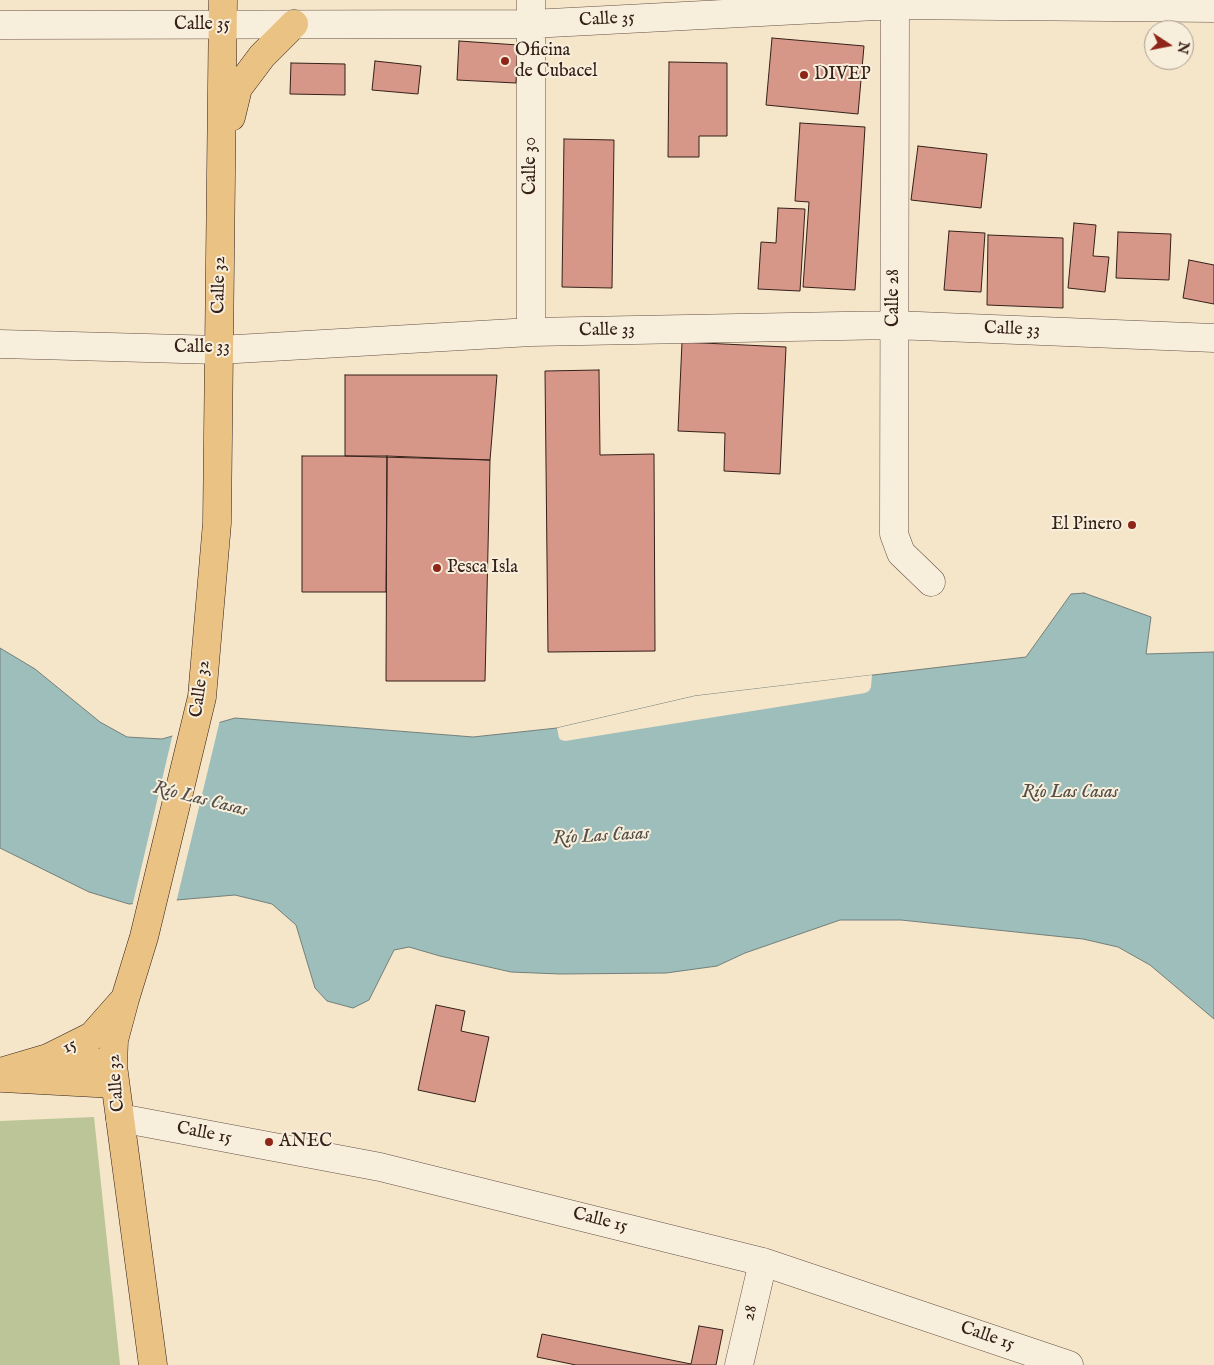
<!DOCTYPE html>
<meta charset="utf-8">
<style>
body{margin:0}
#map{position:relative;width:1214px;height:1365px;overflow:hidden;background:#f5e5c9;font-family:"IM FELL English",serif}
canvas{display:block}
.north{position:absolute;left:1144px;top:20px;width:50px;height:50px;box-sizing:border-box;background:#f8eedc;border:1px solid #aa9c8e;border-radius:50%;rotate:101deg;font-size:14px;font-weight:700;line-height:20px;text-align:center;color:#352019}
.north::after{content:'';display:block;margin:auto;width:18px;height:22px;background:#8f2418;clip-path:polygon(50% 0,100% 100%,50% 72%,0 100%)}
</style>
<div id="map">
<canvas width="1214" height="1365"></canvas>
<div class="north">N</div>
</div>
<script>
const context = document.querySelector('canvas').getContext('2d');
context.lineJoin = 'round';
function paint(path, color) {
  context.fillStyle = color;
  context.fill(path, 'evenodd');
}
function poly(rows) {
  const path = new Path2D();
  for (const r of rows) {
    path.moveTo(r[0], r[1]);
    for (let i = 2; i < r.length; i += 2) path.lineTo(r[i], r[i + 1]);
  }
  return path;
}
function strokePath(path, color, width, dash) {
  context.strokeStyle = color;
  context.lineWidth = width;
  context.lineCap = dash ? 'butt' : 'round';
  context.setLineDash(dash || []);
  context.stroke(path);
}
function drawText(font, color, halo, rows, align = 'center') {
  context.font = font + ' "IM FELL English",serif';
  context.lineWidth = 4;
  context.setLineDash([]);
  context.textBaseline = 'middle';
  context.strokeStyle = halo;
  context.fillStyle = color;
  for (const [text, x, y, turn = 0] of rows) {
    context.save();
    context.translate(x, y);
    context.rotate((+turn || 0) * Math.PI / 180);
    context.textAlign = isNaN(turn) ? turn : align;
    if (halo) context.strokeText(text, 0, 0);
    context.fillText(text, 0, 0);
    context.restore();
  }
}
paint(poly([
 [94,1117,120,1365,0,1365,0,1121]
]), '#bbc597');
const water = poly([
 [1084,593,1151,617,1146,654,1214,652,1214,1019,1150,965,1118,947,1083,939,901,920,840,920,745,953,717,966,666,973,560,974,511,972,440,956,409,947,394,950,369,1000,353,1008,327,1001,315,988,296,925,272,904,235,895,129,904,89,892,0,848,0,648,35,669,100,722,127,737,162,739,235,718,473,737,557,728,695,696,1026,657,1071,594,1084,593]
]);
paint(water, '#9dbeba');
strokePath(water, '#737f7a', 1);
paint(poly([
 [872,675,871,687,869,691,865,693,565,741,561,740,559,738,557,728,695,696],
 [220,720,176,903,132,907,173,733]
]), '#f5e5c9');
const building = poly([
 [772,38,864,46,858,114,766,105,772,38],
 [459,41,518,45,516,83,457,80,459,41],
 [375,61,421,66,418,94,372,90,375,61],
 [669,62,727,63,727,136,699,136,699,157,668,157,669,62],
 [291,63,345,64,345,95,290,94,291,63],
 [800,123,865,127,855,290,803,287,809,202,795,201,800,123],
 [564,139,614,140,612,288,562,287,564,139],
 [918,146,987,154,981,208,911,200,918,146],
 [778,208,805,209,800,291,758,289,761,242,776,243,778,208],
 [1074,223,1096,225,1093,256,1109,257,1105,292,1068,288,1074,223],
 [949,231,985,233,981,292,944,290,949,231],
 [1118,232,1171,234,1169,280,1116,278,1118,232],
 [988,235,1063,238,1063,308,987,305,988,235],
 [1189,260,1214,265,1214,304,1183,298,1189,260],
 [682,342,786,347,780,474,724,471,725,433,678,431,682,342],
 [599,370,600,455,654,454,655,651,548,652,545,371,599,370],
 [345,375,497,375,490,460,345,456,345,375],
 [302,456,387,456,386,592,302,592,302,456],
 [387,456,490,460,485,681,386,681,387,456],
 [436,1005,465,1011,461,1031,489,1037,475,1102,418,1090,436,1005],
 [699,1326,723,1330,716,1365,576,1365,537,1357,542,1334,691,1364,699,1326]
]);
paint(building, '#d69789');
strokePath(building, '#352019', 1);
const minor = poly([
 [895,0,894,534,901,553,931,582],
 [0,25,531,24,895,5,1214,8],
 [531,332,531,0],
 [0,344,219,350,531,332,894,325,1214,338],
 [120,1118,380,1167,763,1262,1069,1365],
 [739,1365,763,1262]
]);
const major = poly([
 [231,117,238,88,262,56,294,24],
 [50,1058,77,1058,113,1066],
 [0,1072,48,1058,92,1036,122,1002],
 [3,1078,114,1084],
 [153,1365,113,1066,114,1040,125,999,144,937,202,697,217,523,223,0]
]);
strokePath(minor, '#655145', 29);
strokePath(major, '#352019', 29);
strokePath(minor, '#f8eedc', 28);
strokePath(major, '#eac284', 28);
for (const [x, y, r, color] of [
 [505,61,5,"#8f2418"],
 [804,75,5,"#8f2418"],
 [1132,525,5,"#8f2418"],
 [437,568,5,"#8f2418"],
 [269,1142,5,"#8f2418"]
]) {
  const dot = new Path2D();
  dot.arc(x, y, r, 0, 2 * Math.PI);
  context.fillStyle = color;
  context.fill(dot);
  strokePath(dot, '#f8eedc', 2);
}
drawText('18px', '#352019', '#f8eedc', [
 ["Calle 35",607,20,-3],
 ["Calle 35",202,25],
 ["Calle 30",531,166,-90],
 ["Calle 32",220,285,-89],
 ["Calle 28",894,298,-90],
 ["Calle 33",1012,330,2],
 ["Calle 33",607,331,-1],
 ["Calle 33",202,348],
 ["Calle 32",201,689,-82],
 ["15",70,1047,-26],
 ["Calle 32",117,1083,-95],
 ["Calle 15",204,1134,11],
 ["Calle 15",600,1221,14],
 ["28",751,1313,-77],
 ["Calle 15",987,1337,19]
]);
drawText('18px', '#352019', '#f8eedc', [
 ["Oficina",515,51],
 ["de Cubacel",515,72],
 ["DIVEP",814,75],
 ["El Pinero",1122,525,"right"],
 ["Pesca Isla",447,568],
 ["ANEC",279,1142]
], 'left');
drawText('italic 19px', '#544f49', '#f8eedc', [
 ["Río Las Casas",1070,793],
 ["Río Las Casas",200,800,14],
 ["Río Las Casas",601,837,-3]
]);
</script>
